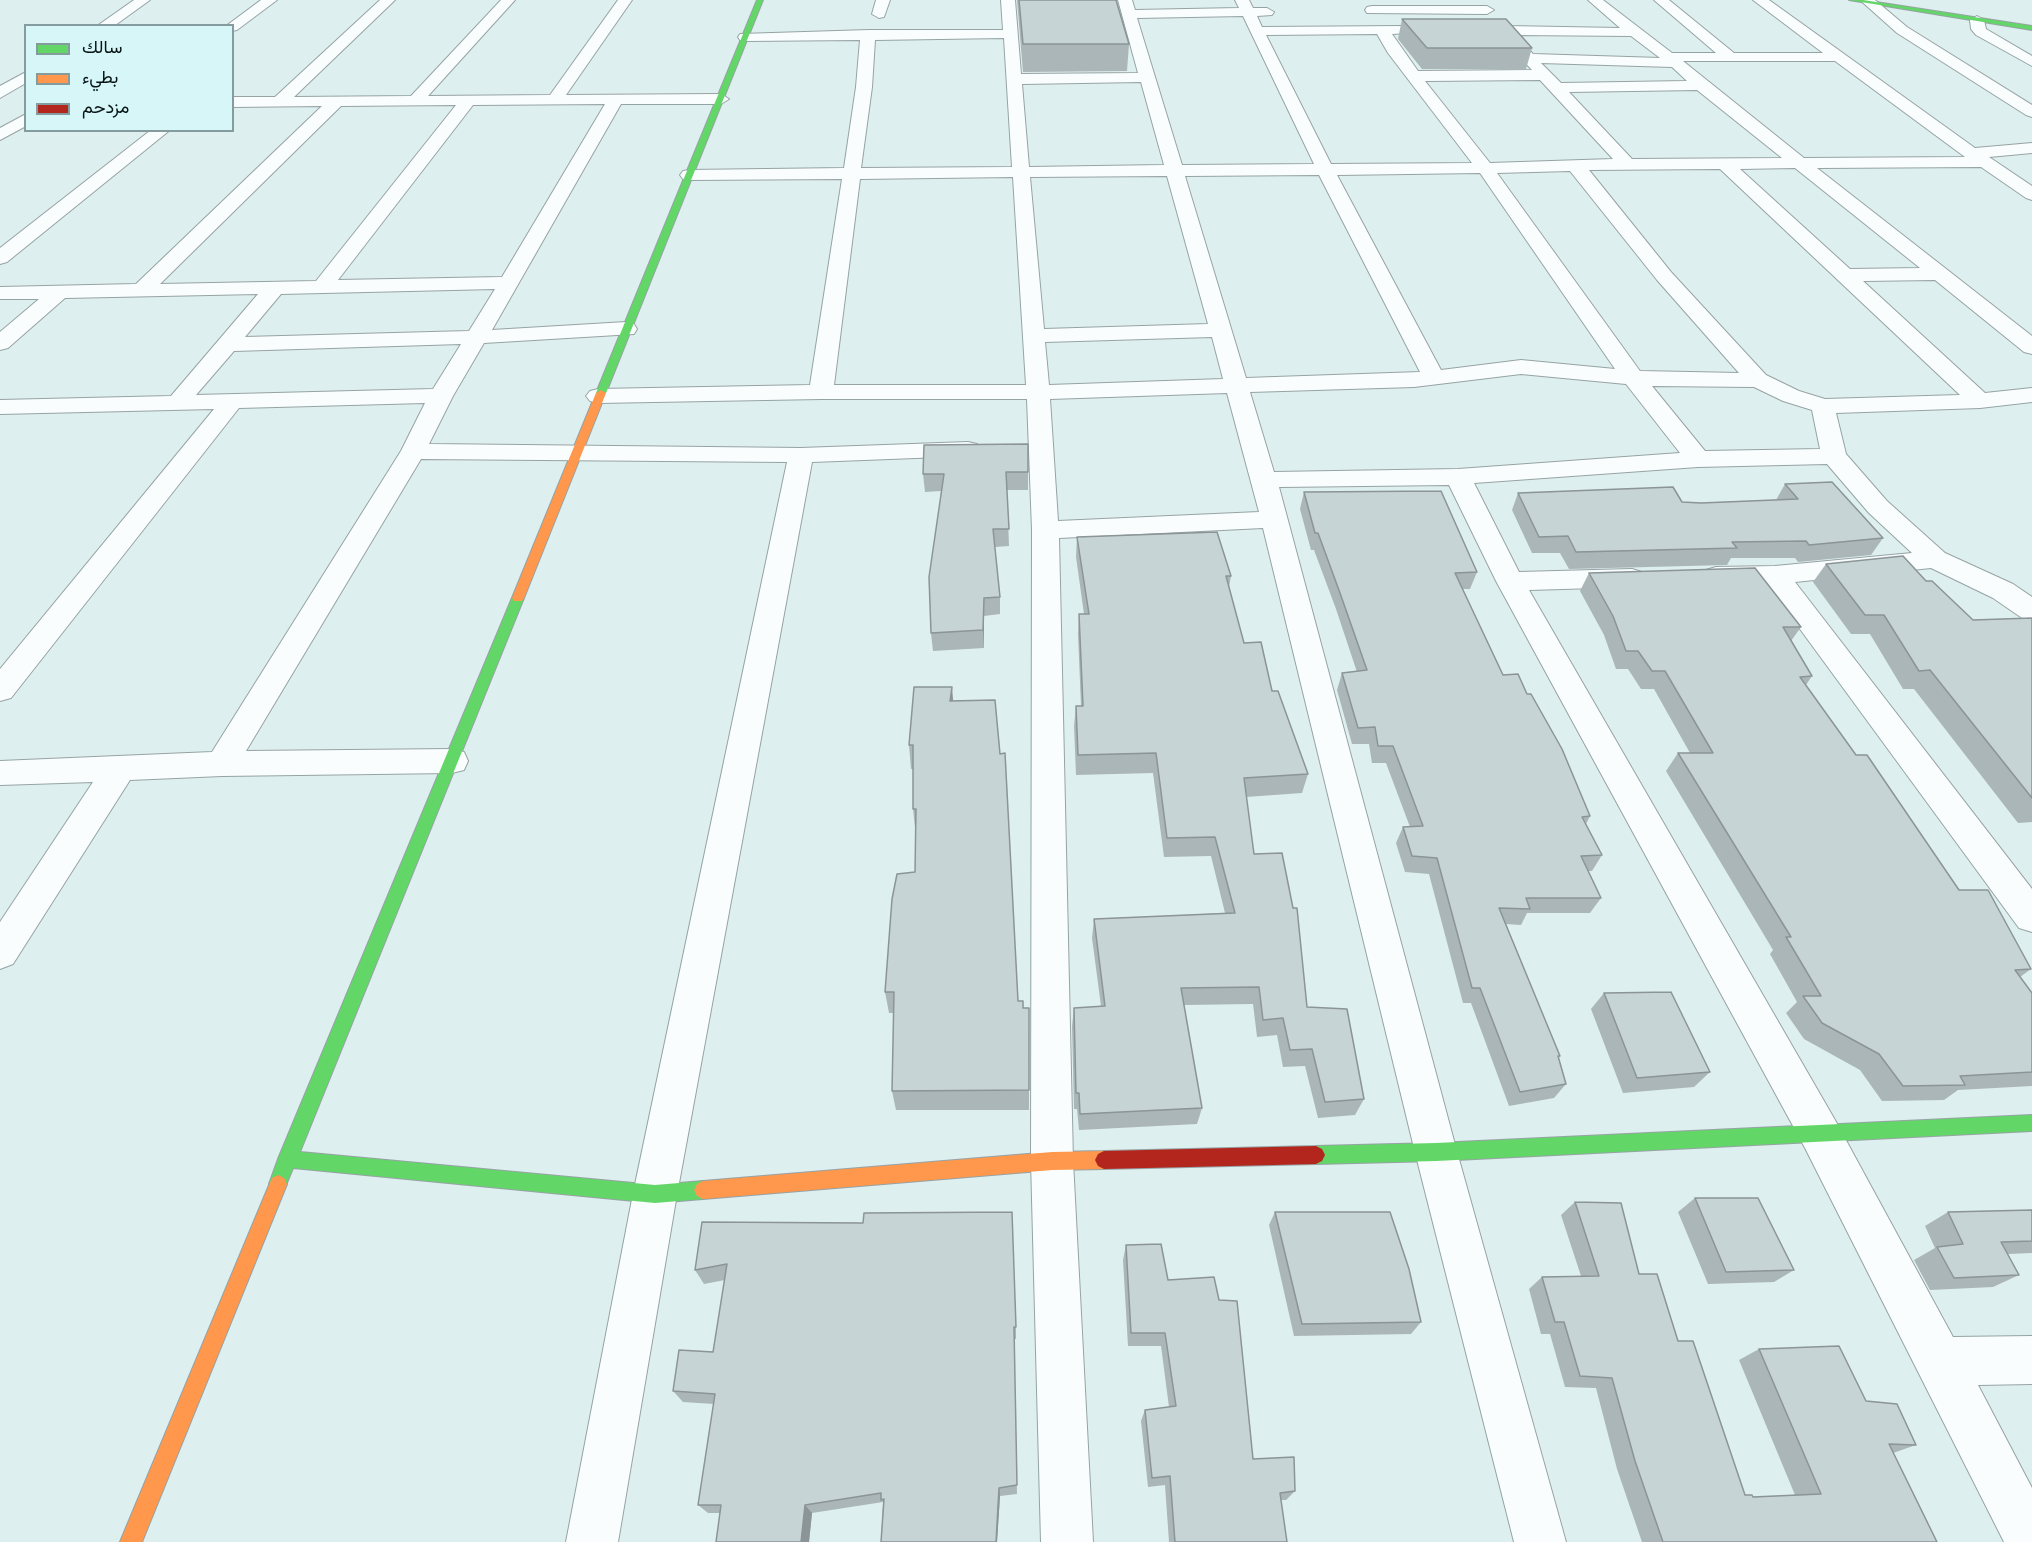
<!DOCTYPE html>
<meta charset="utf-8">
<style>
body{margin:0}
#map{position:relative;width:2032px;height:1542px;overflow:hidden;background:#deeff0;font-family:Barlow,Vazirmatn,sans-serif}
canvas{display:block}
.legend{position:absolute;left:24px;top:24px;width:210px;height:108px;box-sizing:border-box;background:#d6f6f8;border:2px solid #849c9d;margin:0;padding:8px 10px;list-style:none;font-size:18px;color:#091415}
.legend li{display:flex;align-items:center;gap:12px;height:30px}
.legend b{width:30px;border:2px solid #849c9d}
</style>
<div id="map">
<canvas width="2032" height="1542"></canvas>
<ul class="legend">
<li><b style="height:8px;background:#63d668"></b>سالك</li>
<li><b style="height:8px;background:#ff974d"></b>بطيء</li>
<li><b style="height:8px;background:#b3261e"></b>مزدحم</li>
</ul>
</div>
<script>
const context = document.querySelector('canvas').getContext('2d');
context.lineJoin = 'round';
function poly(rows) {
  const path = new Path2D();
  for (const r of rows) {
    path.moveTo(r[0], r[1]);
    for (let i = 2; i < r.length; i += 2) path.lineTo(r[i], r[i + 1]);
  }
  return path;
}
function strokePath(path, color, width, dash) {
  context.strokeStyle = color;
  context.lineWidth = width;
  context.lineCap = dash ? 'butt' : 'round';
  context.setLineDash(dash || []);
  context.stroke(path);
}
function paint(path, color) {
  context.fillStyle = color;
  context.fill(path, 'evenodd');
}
const street = poly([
 [134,0,150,0,114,26,97,26,134,0],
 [261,0,277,0,237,30,232,31,232,26,226,26,261,0],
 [380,0,395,0,294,97,411,96,501,0,515,0,428,96,550,95,618,0,632,0,566,95,721,94,729,99,721,104,621,104,492,330,626,322,634,324,637,329,634,334,484,343,453,396,429,444,801,448,968,442,977,444,980,449,977,454,968,456,812,462,677,1194,618,1542,566,1542,633,1194,787,462,421,459,246,751,452,749,464,752,468,761,464,770,452,773,222,776,130,780,13,964,0,969,0,922,93,782,0,785,0,761,212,752,401,451,425,403,239,408,11,698,0,701,0,669,214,409,0,414,0,400,171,396,258,294,65,298,8,348,0,350,0,332,39,299,0,299,0,287,136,284,322,106,232,107,232,97,275,97,380,0],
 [605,104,502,277,338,280,473,105,605,104],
 [456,105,316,281,160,284,341,106,456,105],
 [495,289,469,331,245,337,281,294,495,289],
 [461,344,433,389,196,395,234,351,461,344],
 [876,0,890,0,884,17,879,18,872,14,876,0],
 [1001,0,1015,0,1021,74,1138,73,1118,0,1132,0,1135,10,1239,8,1235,0,1249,0,1253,8,1267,8,1274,12,1272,15,1257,16,1262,27,1403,26,1410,30,1408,33,1392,34,1418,71,1532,70,1499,35,1473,34,1466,30,1473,26,1494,26,1500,23,1507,26,1620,28,1588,0,1603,0,1672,53,1716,53,1654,0,1669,0,1734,53,1823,53,1753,0,1769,0,1975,148,2032,143,2032,153,1989,157,2032,186,2032,200,2026,198,1981,167,1817,168,2032,336,2032,354,2024,352,1935,280,1863,281,1985,393,2032,388,2032,402,1980,408,1836,413,1846,454,1887,501,1945,553,2013,584,2032,597,2032,621,2022,618,1993,598,1931,568,1795,582,2032,889,2032,932,2019,928,1767,584,1716,585,1706,582,1702,576,1706,570,1716,567,1775,566,1912,553,1869,513,1827,464,1698,467,1474,483,1519,572,1632,569,1642,572,1646,578,1642,584,1632,587,1529,590,1835,1120,1953,1337,2032,1336,2032,1384,1978,1385,2032,1488,2032,1542,2004,1542,1805,1148,1496,581,1449,485,1279,487,1457,1152,1566,1542,1514,1542,1415,1152,1263,528,1059,538,1073,1161,1093,1542,1041,1542,1031,1161,1032,530,1027,399,821,399,598,403,590,401,586,396,590,391,598,389,810,385,842,179,689,180,683,179,680,175,683,171,689,170,844,168,856,87,860,40,745,41,740,40,738,37,740,34,869,30,1003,30,1001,0],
 [1243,16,1314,164,1182,165,1137,18,1243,16],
 [1377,34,1388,53,1472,163,1331,164,1266,35,1377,34],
 [1515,35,1631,36,1660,58,1533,54,1515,35],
 [1004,38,1012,167,861,168,872,87,875,40,1004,38],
 [1683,61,1835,61,1965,157,1804,158,1683,61],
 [1541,63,1672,67,1687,81,1561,83,1541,63],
 [1540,80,1613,159,1490,163,1425,81,1540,80],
 [1141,82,1164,165,1029,167,1022,84,1141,82],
 [1697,90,1782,158,1632,159,1569,92,1697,90],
 [1795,168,1920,268,1850,269,1740,169,1795,168],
 [1720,169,1960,395,1825,399,1799,391,1766,375,1671,272,1589,170,1720,169],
 [1570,171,1657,280,1739,373,1640,371,1497,173,1570,171],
 [1480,173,1615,369,1521,360,1441,370,1337,175,1480,173],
 [1319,175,1420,372,1246,378,1185,176,1319,175],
 [1167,176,1208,324,1044,329,1030,177,1167,176],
 [1013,177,1026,385,834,385,860,179,1013,177],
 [1212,337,1223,379,1049,385,1045,342,1212,337],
 [1521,374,1626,384,1680,453,1458,469,1274,472,1250,392,1414,387,1521,374],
 [1652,386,1754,387,1783,401,1812,410,1820,449,1705,451,1652,386],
 [1227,393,1259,512,1058,521,1050,399,1227,393],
 [1860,0,1875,0,1907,27,2032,105,2032,117,2026,115,1897,33,1860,0],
 [1372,6,1487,6,1494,10,1487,14,1367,13,1365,10,1367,7,1372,6],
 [1977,16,1984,20,1986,29,2032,56,2032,66,1976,35,1971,29,1970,20,1977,16],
 [26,72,26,83,0,98,0,86,26,72],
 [26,114,26,126,0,140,0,128,26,114],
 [151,130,170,130,7,262,0,264,0,248,151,130]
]);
const fast = poly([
 [757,0,763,0,606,393,598,395,596,393,757,0],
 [1849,0,1863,0,2032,26,2032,30,1849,0],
 [518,594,524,598,300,1152,655,1185,703,1181,709,1184,712,1190,709,1196,703,1199,655,1203,293,1168,284,1190,278,1193,272,1190,269,1184,278,1159,512,598,518,594],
 [2032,1115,2032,1131,1436,1161,1316,1164,1310,1161,1307,1155,1310,1149,1316,1146,1436,1143,2032,1115]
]);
const slow = poly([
 [601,390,606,393,524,598,522,601,514,601,512,598,596,393,601,390],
 [1104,1151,1110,1154,1113,1160,1110,1166,1104,1169,1052,1170,703,1199,697,1196,694,1190,697,1184,703,1181,1052,1152,1104,1151],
 [278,1175,284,1178,287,1184,142,1542,120,1542,272,1178,278,1175]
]);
const jam = poly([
 [1316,1146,1322,1149,1325,1155,1322,1161,1316,1164,1104,1169,1098,1166,1095,1160,1098,1154,1104,1151,1316,1146]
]);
strokePath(street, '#96a3a4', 2);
strokePath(fast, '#96a3a4', 2);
strokePath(slow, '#96a3a4', 2);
strokePath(jam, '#96a3a4', 2);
paint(street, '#fafdfd');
paint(fast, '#63d668');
paint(slow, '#ff974d');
paint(jam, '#b3261e');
paint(poly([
 [1017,0,1116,0,1129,44,1127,71,1023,72],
 [1402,19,1532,48,1526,69,1422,69,1398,39],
 [1028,444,1028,490,1007,490,1009,546,995,547,1000,597,1000,614,984,616,984,648,933,651,931,633,941,491,925,492,923,474],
 [1785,484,1883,538,1871,555,1798,562,1795,558,1731,558,1727,565,1569,569,1560,553,1532,553,1512,510,1518,493,1701,503,1776,500],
 [1304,492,1477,572,1470,589,1462,589,1503,675,1527,694,1590,816,1586,824,1602,855,1592,871,1588,871,1601,898,1590,913,1527,913,1521,925,1506,924,1560,1056,1558,1058,1566,1084,1554,1098,1509,1106,1471,1003,1463,1003,1429,874,1405,872,1396,843,1403,827,1410,827,1386,763,1372,763,1369,744,1352,744,1337,690,1342,673,1357,672,1336,609,1314,550,1311,550,1300,509],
 [1077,537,1231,576,1229,587,1244,643,1272,691,1308,774,1302,793,1246,797,1254,854,1307,1007,1364,1099,1355,1115,1318,1118,1305,1066,1283,1067,1277,1035,1257,1037,1253,1004,1184,1005,1202,1108,1197,1124,1079,1130,1077,1109,1074,1109,1072,1026,1074,1008,1101,1006,1092,938,1094,919,1225,913,1211,856,1164,857,1153,773,1076,775,1074,726,1076,706,1081,706,1078,634,1079,614,1084,614,1076,557],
 [1826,564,1926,581,1973,620,2032,618,2032,822,2018,823,1914,689,1903,689,1870,634,1851,634,1813,582],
 [1589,573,1801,627,1791,641,1812,676,1806,685,1856,755,1959,890,2031,969,2020,977,2032,993,2032,1086,1958,1090,1944,1100,1882,1101,1860,1070,1804,1039,1786,1013,1797,1002,1770,954,1773,950,1666,771,1678,753,1690,753,1654,689,1641,689,1628,669,1616,669,1604,635,1580,591],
 [953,701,1018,1001,1029,1090,1029,1110,896,1110,892,1091,894,1013,889,1013,885,992,915,872,915,828,913,809,913,769,911,769,909,745],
 [1604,993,1710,1072,1694,1087,1623,1093,1591,1009],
 [1695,1198,1794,1270,1774,1282,1708,1284,1678,1212],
 [1575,1202,1639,1274,1678,1341,1745,1495,1753,1497,1795,1495,1739,1360,1759,1349,1866,1401,1916,1445,1893,1453,1937,1542,1642,1542,1617,1469,1596,1388,1565,1387,1550,1334,1541,1334,1529,1289,1542,1277,1581,1276,1561,1215],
 [2031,1209,2032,1209,2032,1253,2008,1254,2019,1275,1993,1287,1930,1290,1914,1260,1935,1248,1925,1226,1948,1212,2032,1210],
 [1275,1212,1421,1322,1411,1334,1294,1336,1269,1225],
 [702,1222,1016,1327,1016,1339,1014,1339,1017,1494,1000,1496,997,1542,881,1542,883,1503,883,1502,812,1513,809,1542,716,1542,720,1513,708,1513,698,1505,714,1404,683,1402,673,1391,713,1352,725,1280,704,1284,695,1270],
 [1126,1245,1168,1280,1253,1459,1295,1491,1286,1500,1281,1500,1287,1542,1169,1542,1165,1485,1148,1487,1141,1421,1145,1410,1169,1407,1161,1346,1128,1346,1123,1260]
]), '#abb6b8');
paint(poly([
 [984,598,984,648,983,630],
 [952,687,954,711,950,701],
 [999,1488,1000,1496,997,1542,996,1542],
 [805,1505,812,1513,809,1542,801,1542]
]), '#8b9496');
const building = poly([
 [1019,0,1116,0,1129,44,1023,44,1019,0],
 [1402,19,1506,19,1532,48,1427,48,1402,19],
 [1028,444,1028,472,1006,472,1009,529,993,529,1000,597,984,598,983,630,931,633,929,577,944,474,923,474,924,445,1028,444],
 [1832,482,1883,538,1809,545,1806,541,1732,542,1737,548,1576,552,1568,536,1539,537,1518,493,1673,487,1682,502,1701,503,1798,499,1785,484,1832,482],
 [1441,491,1477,572,1455,573,1503,675,1518,674,1527,694,1531,694,1562,749,1590,816,1582,817,1602,855,1581,856,1601,898,1526,898,1530,909,1499,908,1560,1056,1558,1056,1566,1084,1520,1092,1480,988,1472,988,1437,858,1412,856,1403,827,1423,826,1393,746,1378,746,1375,727,1358,728,1342,673,1367,670,1340,593,1318,533,1315,533,1304,492,1441,491],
 [1217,532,1231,576,1226,576,1244,643,1261,642,1272,691,1278,691,1308,774,1244,778,1254,854,1282,853,1293,908,1297,908,1307,1007,1347,1009,1364,1099,1325,1102,1312,1049,1290,1050,1283,1018,1263,1020,1259,987,1181,988,1202,1108,1080,1114,1079,1093,1076,1093,1074,1008,1105,1006,1094,919,1235,913,1215,837,1167,838,1156,753,1078,755,1076,706,1083,706,1079,614,1089,614,1077,537,1217,532],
 [1903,556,1926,581,1932,581,1973,620,2032,618,2032,798,1930,670,1919,671,1884,615,1865,615,1826,564,1903,556],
 [1755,568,1801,627,1783,627,1812,676,1800,677,1856,755,1867,755,1959,890,1988,890,2031,969,2015,970,2032,993,2032,1072,1960,1076,1965,1085,1903,1086,1879,1054,1822,1023,1803,996,1821,996,1786,937,1791,937,1678,753,1713,753,1665,671,1652,671,1638,651,1626,651,1613,616,1589,573,1755,568],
 [914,687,952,687,950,701,995,700,1000,754,1005,753,1018,1001,1023,1001,1023,1008,1029,1008,1029,1090,892,1091,894,992,885,992,892,899,897,874,915,872,916,809,913,809,913,745,909,745,914,687],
 [1671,992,1710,1072,1637,1078,1604,993,1671,992],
 [1695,1198,1758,1198,1794,1270,1726,1272,1695,1198],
 [1575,1202,1621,1203,1639,1274,1657,1274,1678,1341,1693,1341,1745,1495,1752,1495,1753,1497,1821,1494,1759,1349,1839,1346,1866,1401,1897,1404,1916,1445,1889,1444,1937,1542,1663,1542,1635,1461,1612,1378,1580,1376,1564,1322,1555,1322,1542,1277,1599,1276,1575,1202],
 [2032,1210,2032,1241,2001,1242,2019,1275,1954,1278,1937,1247,1963,1244,1948,1212,2032,1210],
 [1012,1212,1016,1327,1014,1327,1017,1485,999,1488,996,1542,881,1542,884,1499,881,1500,881,1493,805,1505,801,1542,716,1542,721,1505,698,1505,715,1394,673,1391,679,1350,713,1352,727,1264,695,1270,702,1222,863,1223,864,1213,1012,1212],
 [1275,1212,1390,1212,1409,1269,1421,1322,1302,1324,1275,1212],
 [1161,1244,1168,1280,1214,1277,1219,1300,1237,1301,1253,1459,1294,1457,1295,1491,1280,1493,1287,1542,1175,1542,1170,1476,1152,1478,1145,1410,1176,1406,1165,1333,1131,1333,1126,1245,1161,1244]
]);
paint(building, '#c7d4d6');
strokePath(building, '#8b9496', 1.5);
</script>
